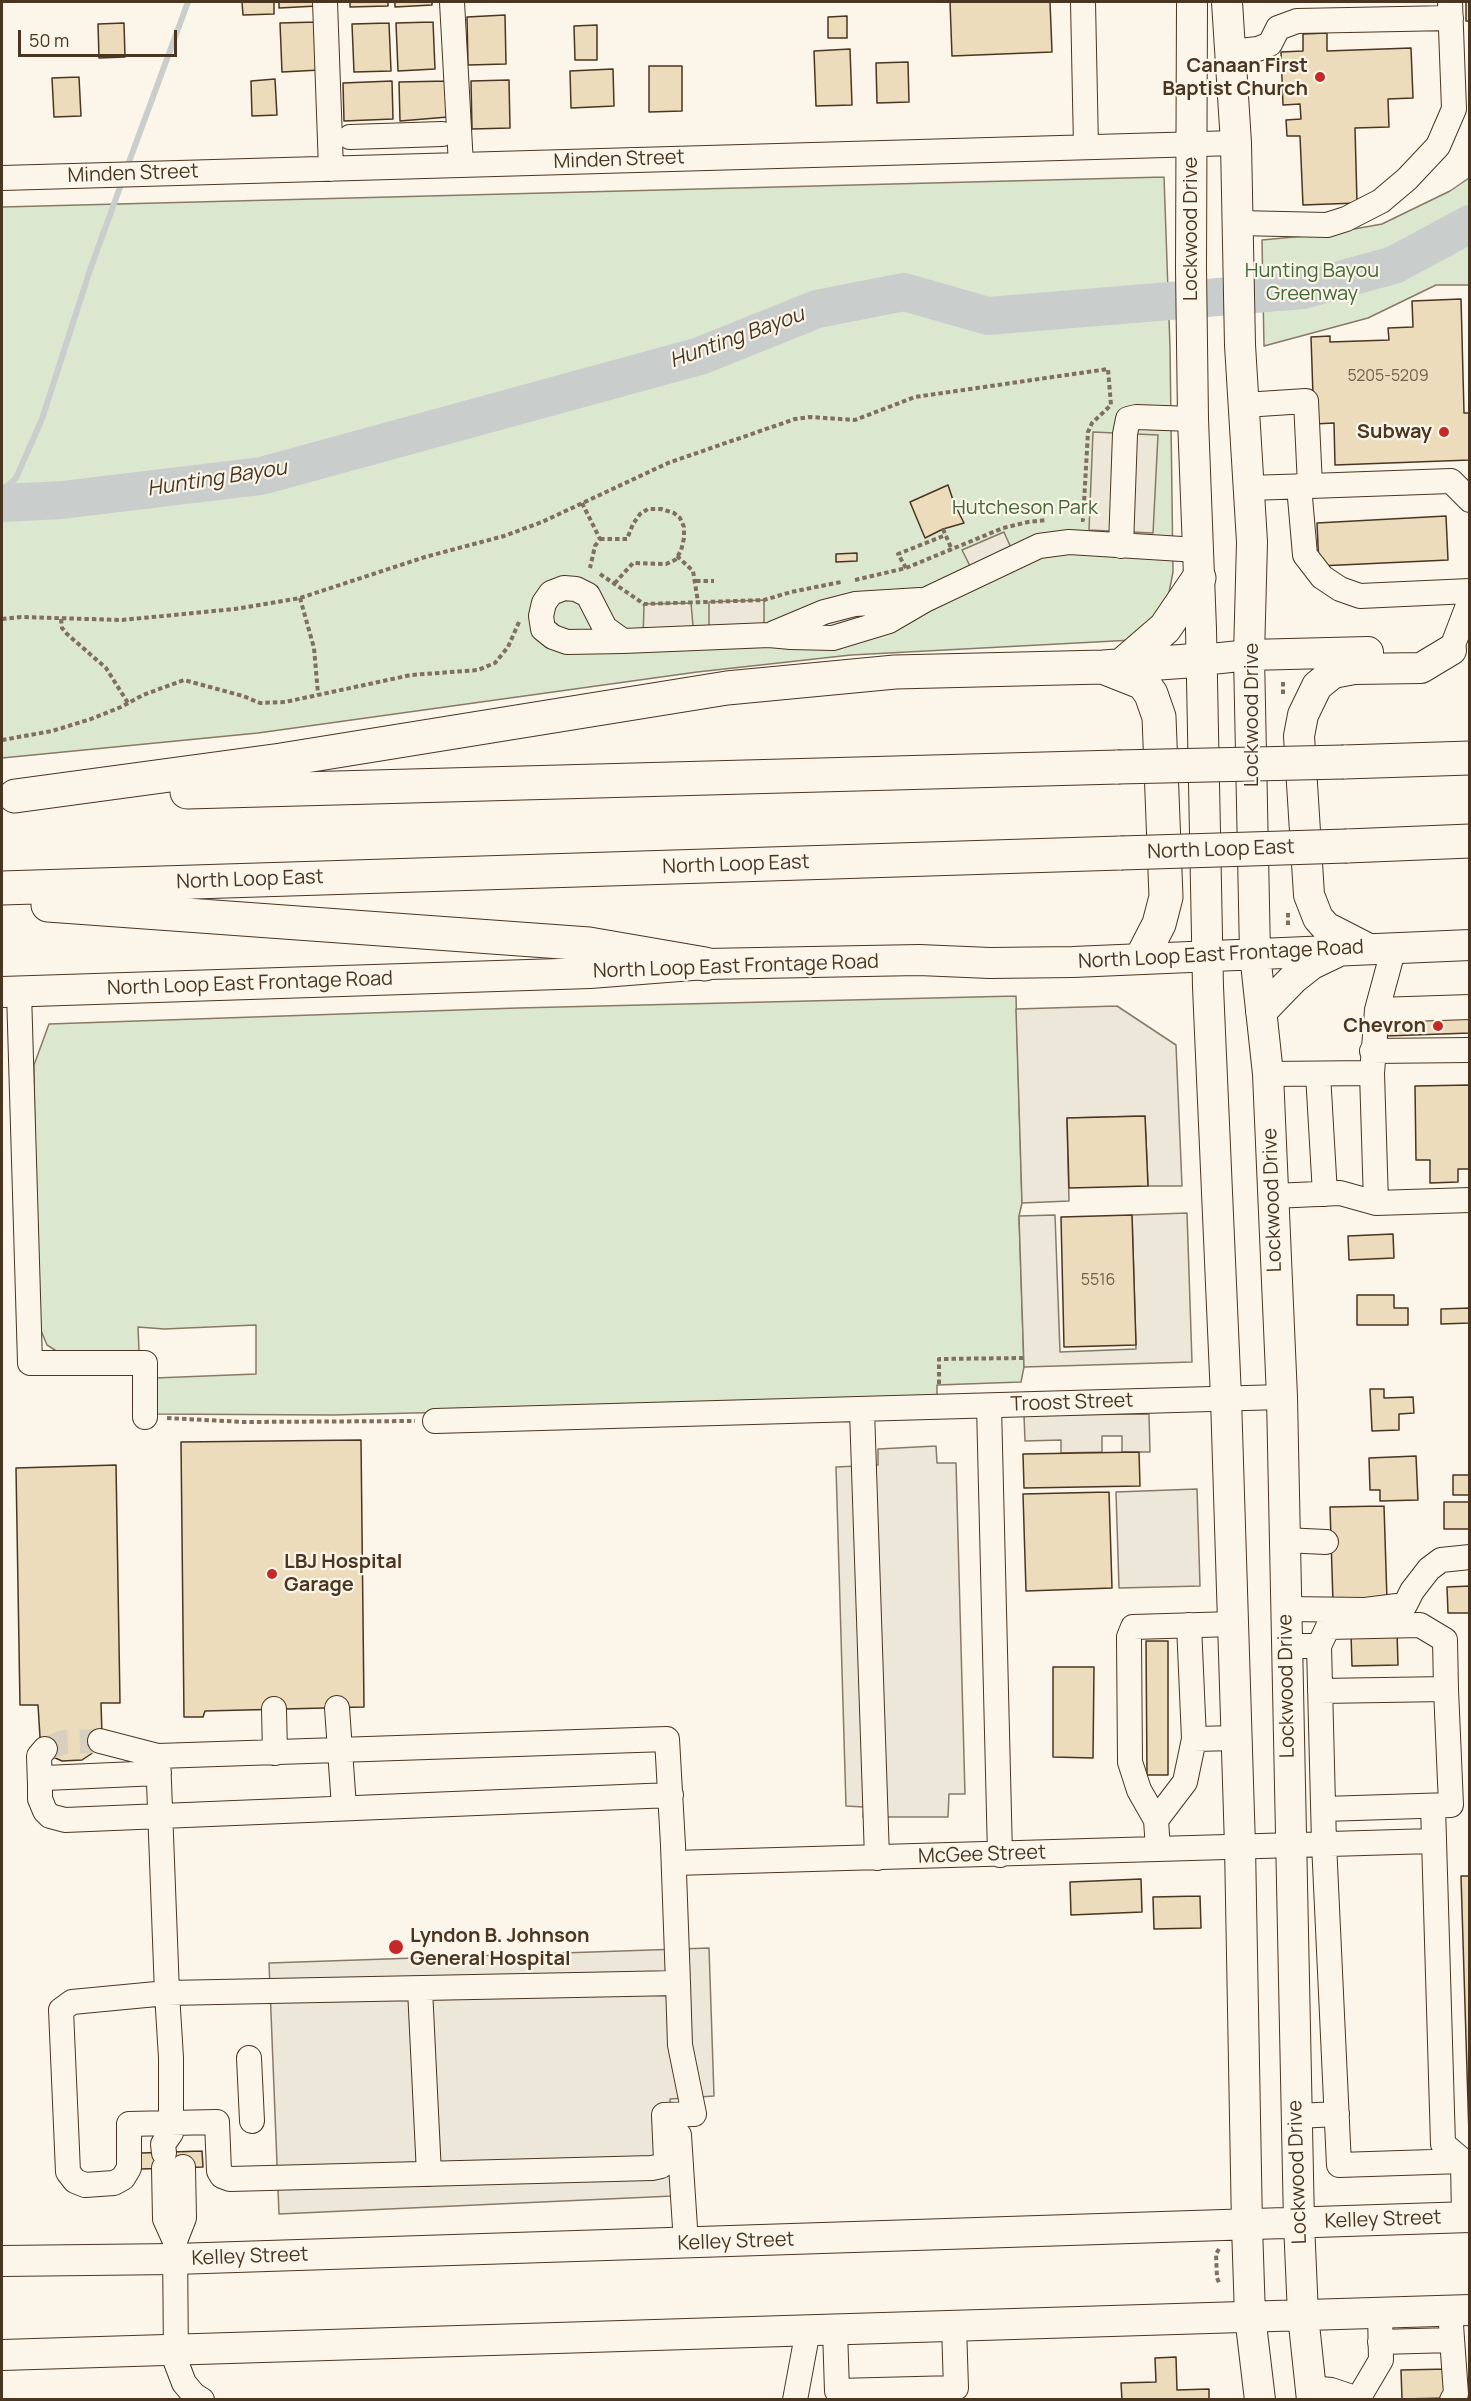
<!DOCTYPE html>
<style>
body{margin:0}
#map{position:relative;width:1471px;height:2401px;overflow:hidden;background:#fbf6e9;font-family:Manrope,sans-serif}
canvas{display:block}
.frame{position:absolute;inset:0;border:3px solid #4a3520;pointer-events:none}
.scale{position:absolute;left:18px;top:30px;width:159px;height:27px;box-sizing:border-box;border:3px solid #4a3520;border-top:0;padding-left:8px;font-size:18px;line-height:21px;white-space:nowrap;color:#4a3520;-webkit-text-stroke:4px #fbf6e9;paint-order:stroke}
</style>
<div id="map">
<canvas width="1471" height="2401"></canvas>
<div class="frame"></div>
<div class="scale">50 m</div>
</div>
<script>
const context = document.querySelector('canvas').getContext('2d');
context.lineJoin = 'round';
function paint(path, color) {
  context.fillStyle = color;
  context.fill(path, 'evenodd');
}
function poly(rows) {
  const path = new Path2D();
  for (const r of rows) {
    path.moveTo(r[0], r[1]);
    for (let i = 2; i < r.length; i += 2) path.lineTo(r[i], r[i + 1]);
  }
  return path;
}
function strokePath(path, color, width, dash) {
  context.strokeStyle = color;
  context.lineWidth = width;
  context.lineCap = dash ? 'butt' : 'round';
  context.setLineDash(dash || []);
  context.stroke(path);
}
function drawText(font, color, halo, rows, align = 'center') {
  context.font = font + ' Manrope,sans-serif';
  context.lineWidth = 4.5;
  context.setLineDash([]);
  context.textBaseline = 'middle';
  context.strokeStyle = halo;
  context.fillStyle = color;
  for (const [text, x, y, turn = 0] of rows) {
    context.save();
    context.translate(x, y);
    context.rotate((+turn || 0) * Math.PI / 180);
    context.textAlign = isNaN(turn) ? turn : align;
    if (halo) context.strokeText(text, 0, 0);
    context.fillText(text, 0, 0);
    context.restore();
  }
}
const green = poly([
 [1164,177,1170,347,1173,572,1165,613,1133,640,851,655,697,672,258,733,2,758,2,207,1164,177],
 [1469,178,1469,285,1436,285,1368,318,1264,346,1262,240,1326,234,1382,224,1450,191,1469,178],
 [1016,996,1022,1203,1019,1216,1024,1367,1021,1382,937,1385,937,1400,333,1415,152,1414,155,1378,256,1374,256,1325,164,1329,138,1327,139,1351,58,1352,47,1345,37,1321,34,1065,49,1024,517,1008,1016,996]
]);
paint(green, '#dce7d0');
strokePath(green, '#887966', 1.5);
const parking = poly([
 [1093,432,1158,435,1153,533,1089,530,1093,432],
 [1004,532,1015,557,975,576,962,550,1004,532],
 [764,600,764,635,643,640,644,604,691,603,693,626,709,626,709,602,764,600],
 [1117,1006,1176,1045,1182,1186,1148,1186,1145,1116,1067,1118,1069,1201,1022,1203,1016,1009,1117,1006],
 [1187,1213,1192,1362,1024,1367,1019,1216,1055,1215,1060,1352,1136,1349,1132,1215,1187,1213],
 [1149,1414,1150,1452,1122,1452,1122,1436,1102,1436,1102,1452,1061,1453,1061,1440,1025,1441,1024,1415,1149,1414],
 [936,1446,937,1463,956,1463,965,1794,949,1794,948,1817,863,1817,864,1807,846,1806,836,1467,878,1465,878,1449,936,1446],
 [1197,1489,1200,1586,1119,1588,1116,1492,1197,1489],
 [709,1948,714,2096,670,2099,673,2196,279,2214,269,1963,709,1948]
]);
paint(parking, '#ede7d9');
strokePath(parking, '#887966', 1.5);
strokePath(poly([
 [126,170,188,2],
 [2,491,16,478,42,419,90,270,123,179]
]), '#c9cecd', 6);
strokePath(poly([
 [2,503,62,500,261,476,700,356,817,309,904,292,988,316,1303,290,1394,265,1470,224]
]), '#c9cecd', 38);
const building = poly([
 [242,2,274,2,274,14,243,15,242,2],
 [279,2,316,2,317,6,279,8,279,2],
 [350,2,388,2,388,6,350,7,350,2],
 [395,2,432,2,432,5,395,7,395,2],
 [950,2,1050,2,1052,52,952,56,950,2],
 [1466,2,1470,2,1470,21,1466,21,1466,2],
 [505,15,506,64,468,65,467,17,505,15],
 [847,16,847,38,828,38,828,17,847,16],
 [317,22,320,70,282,72,280,23,317,22],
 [433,22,435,69,398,71,396,23,433,22],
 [124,23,125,57,99,58,98,24,124,23],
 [389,23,391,71,354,72,352,24,389,23],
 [597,25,597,60,575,60,574,26,597,25],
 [1327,33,1327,51,1411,48,1413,98,1388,99,1389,127,1355,128,1357,203,1303,205,1300,136,1287,136,1286,120,1301,119,1300,104,1283,105,1281,52,1303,51,1303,34,1327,33],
 [850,49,852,105,816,106,814,51,850,49],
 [908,62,909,102,877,103,876,63,908,62],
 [649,66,682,66,682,111,649,112,649,66],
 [613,69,614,106,571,108,570,71,613,69],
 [79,77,81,116,54,117,52,78,79,77],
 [275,79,277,115,252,116,251,81,275,79],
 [509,80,510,128,472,129,471,81,509,80],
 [392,81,393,119,344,121,343,83,392,81],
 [447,81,448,117,400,121,399,82,447,81],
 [1461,299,1464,413,1470,413,1470,460,1335,465,1334,423,1314,424,1311,337,1330,336,1330,342,1389,340,1388,328,1413,327,1412,301,1461,299],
 [948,485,954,503,964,523,943,529,925,538,910,502,948,485],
 [1446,516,1448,560,1319,566,1317,523,1446,516],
 [857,553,857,561,836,562,836,554,857,553],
 [1470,1014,1470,1033,1386,1036,1385,1017,1470,1014],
 [1470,1085,1470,1169,1458,1169,1458,1182,1430,1183,1430,1160,1416,1160,1415,1086,1470,1085],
 [1145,1116,1148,1186,1069,1188,1067,1118,1145,1116],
 [1132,1215,1136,1345,1064,1347,1061,1217,1132,1215],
 [1393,1234,1394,1258,1349,1260,1348,1236,1393,1234],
 [1357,1295,1394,1295,1394,1308,1408,1308,1408,1325,1357,1325,1357,1295],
 [1470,1308,1470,1323,1441,1324,1441,1309,1470,1308],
 [1370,1389,1384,1389,1384,1398,1413,1397,1414,1413,1399,1414,1399,1430,1372,1431,1370,1389],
 [361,1440,364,1707,205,1711,203,1717,184,1717,181,1442,361,1440],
 [1139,1452,1140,1486,1024,1488,1023,1454,1139,1452],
 [1416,1456,1418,1500,1380,1501,1380,1490,1370,1490,1369,1458,1416,1456],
 [116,1465,120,1703,101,1703,102,1735,98,1746,91,1754,82,1760,62,1761,53,1757,45,1749,40,1737,38,1705,20,1705,16,1468,116,1465],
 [1453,1475,1470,1475,1470,1495,1453,1495,1453,1475],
 [1109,1492,1112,1588,1026,1591,1023,1494,1109,1492],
 [1444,1502,1470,1502,1470,1529,1444,1529,1444,1502],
 [1384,1506,1387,1600,1333,1602,1330,1507,1384,1506],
 [1470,1586,1470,1613,1448,1613,1447,1587,1470,1586],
 [1397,1632,1398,1665,1352,1666,1351,1634,1397,1632],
 [1146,1641,1168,1641,1168,1775,1147,1775,1146,1641],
 [1053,1667,1094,1667,1093,1758,1053,1757,1053,1667],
 [1461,1876,1470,1876,1470,2135,1469,2135,1461,1876],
 [1141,1879,1142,1912,1071,1915,1070,1882,1141,1879],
 [1200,1896,1201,1928,1154,1929,1153,1897,1200,1896],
 [202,2151,203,2167,141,2169,141,2153,202,2151],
 [1176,2357,1177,2390,1209,2389,1209,2400,1122,2400,1121,2383,1156,2382,1155,2358,1176,2357],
 [1448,2369,1449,2398,1402,2399,1401,2370,1448,2369]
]);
paint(building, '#ecdcbc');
strokePath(building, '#4a3520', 1.5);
strokePath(poly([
 [45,1749,64,1742,100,1741]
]), '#d8cfc1', 24, [24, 12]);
const minor = poly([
 [325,2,331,169],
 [452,2,461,165],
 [1083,2,1086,147],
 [1230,52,1258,49,1270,44,1278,28,1297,21,1451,18],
 [350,137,442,134],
 [2,178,1236,143],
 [1238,223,1327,225,1346,219,1381,201,1407,179,1438,146,1454,109,1450,2],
 [1244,405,1306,401,1310,486,1249,488],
 [1299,486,1305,555,1322,577,1340,589,1360,596,1470,591],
 [1310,486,1451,481,1470,500],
 [1121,546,1125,434,1128,419,1136,417,1193,419],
 [774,633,824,612,855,604,920,600],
 [623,641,605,628,588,595,576,589,564,588,551,593,544,603,541,616,543,629,553,637,567,642,623,641,769,635,791,637,833,638,889,621,925,600,1039,546,1069,542,1198,550],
 [1451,650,1470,600],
 [19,992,30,1363,145,1363,145,1417],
 [1377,1010,1470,1007],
 [1372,1051,1470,1050],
 [1372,1073,1376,1203],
 [1268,1074,1372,1073,1377,1010,1394,947],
 [1318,1074,1325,1194],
 [1273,1196,1340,1193,1376,1203,1470,1200],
 [989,1406,1000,1855],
 [862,1410,877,1858],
 [435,1421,1282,1397],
 [1284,1540,1326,1542],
 [1286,1609,1365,1610,1405,1605,1412,1591,1429,1569,1441,1560,1470,1557],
 [1189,1625,1194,1739,1237,1738],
 [1287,1646,1319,1646,1324,1843,1339,2165,1463,2161],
 [1319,1646,1328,1627,1420,1625,1445,1640,1446,1689],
 [1320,1691,1446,1689,1451,1805,1324,1809],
 [337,1708,344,1807],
 [274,1709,275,1753],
 [100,1741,158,1756],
 [159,1773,45,1778,40,1786,40,1799,45,1811,50,1816,65,1820,671,1795],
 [40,1786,39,1756,45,1749],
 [1433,1806,1443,2144,1463,2161,1464,2218],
 [1156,1820,1185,1782,1194,1739],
 [1158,1849,1156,1820,1139,1790,1130,1762,1129,1637,1133,1627,1233,1624],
 [674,1863,1433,1841],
 [420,1989,429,2174],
 [249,2058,252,2121],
 [1297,2116,1337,2114],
 [679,2135,686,2243],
 [164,2153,163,2144,171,2133,171,2058,167,1993,158,1756,667,1739,673,1845,678,1983,680,2045,694,2114,664,2115,666,2161,661,2166,652,2168,230,2179,222,2176,219,2171,217,2122,171,2123,129,2124,129,2168,123,2178,114,2183,85,2185,75,2181,68,2172,61,2010,72,2002,167,1993,678,1983],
 [183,2167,184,2218,175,2241,176,2362,184,2383,194,2395,202,2400],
 [164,2168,165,2219,175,2241],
 [1450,2311,1456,2394,1452,2400],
 [835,2330,837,2391,956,2388,954,2326],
 [1380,2342,1452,2340],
 [1311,2388,1331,2390,1361,2400],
 [1358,2399,1381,2360,1380,2313],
 [795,2400,808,2330]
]);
const major = poly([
 [1192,2,1191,268,1193,419,1201,629,1208,987,1226,1398,1240,1846,1247,2226,1250,2316,1260,2400],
 [1227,2,1236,143,1240,345,1252,542,1249,655,1255,954,1268,1074,1282,1397,1299,2223,1303,2315,1312,2400],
 [1202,660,1249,655,1368,652],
 [1365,947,1326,927,1318,918,1309,895,1299,736,1303,715,1317,686,1333,673,1354,669,1421,668,1451,650],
 [2,992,590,973,705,964,919,960,990,963,1073,962,1470,945],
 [1261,1012,1293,979,1312,964,1335,953],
 [2,2261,175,2259,1470,2217],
 [2,2355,1470,2310]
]);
const highway = poly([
 [1121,666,1165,628,1199,578],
 [1105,668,1143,683,1151,694,1159,717,1166,897,1159,924,1142,957],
 [1344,762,1470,758],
 [187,792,1118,767],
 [15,796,281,760,727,688,895,672,1103,667,1202,660],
 [1347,846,1470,841],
 [2,888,1121,853],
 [48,905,589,944,705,964]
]);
strokePath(minor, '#4a3520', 26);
strokePath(major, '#4a3520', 32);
strokePath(highway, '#4a3520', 35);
strokePath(poly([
 [582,503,600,539,595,546,590,568],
 [943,529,952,550],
 [600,539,627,539,633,524,640,514,648,509,661,509,674,513,680,518,684,527,684,538,681,551,675,560,666,564,633,563,614,584],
 [677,556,693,571,698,602],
 [906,568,898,554,946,535],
 [600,574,644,604,764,600,791,592,841,582],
 [855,580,906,568,1003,528,1028,522,1047,520],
 [696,581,714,581],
 [300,598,314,648,318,694],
 [2,619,21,617,122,620,235,609,300,598,425,557,504,536,542,522,668,463,795,419,810,417,855,420,915,397,1108,369,1111,405,1092,423,1088,432,1083,520,1081,520],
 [61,619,62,628,67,634,106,668,128,703],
 [1283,682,1283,696],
 [2,740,52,731,91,719,121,707,143,695,184,680,243,696,260,703,285,702,411,675,478,670,495,663,508,647,519,622],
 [1288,913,1288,925],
 [939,1384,939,1359,1023,1358],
 [167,1418,244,1422,415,1421],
 [1219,2249,1216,2254,1217,2278,1220,2285]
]), '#7f6f5c', 4, [4.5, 3]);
strokePath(minor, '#fbf6e9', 24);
strokePath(major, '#fbf6e9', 30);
strokePath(highway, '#fbf6e9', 33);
const highwayBridge = poly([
 [1118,767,1344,762],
 [1121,853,1347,846]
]);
strokePath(highwayBridge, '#4a3520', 35, []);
strokePath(highwayBridge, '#fbf6e9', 33);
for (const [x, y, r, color] of [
 [1320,77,6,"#c62828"],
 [1444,432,6,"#c62828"],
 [1438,1026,6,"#c62828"],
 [272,1574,6,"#c62828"],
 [396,1947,8,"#c62828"]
]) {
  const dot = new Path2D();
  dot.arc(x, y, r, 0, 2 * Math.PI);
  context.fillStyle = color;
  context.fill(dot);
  strokePath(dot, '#fbf6e9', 2);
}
drawText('16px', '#725f47', null, [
 ["5205-5209",1388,377],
 ["5516",1098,1281]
]);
drawText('bold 20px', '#4a3520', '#fbf6e9', [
 ["Canaan First",1308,66],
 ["Baptist Church",1308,89],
 ["Subway",1432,432],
 ["Chevron",1426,1026],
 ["LBJ Hospital",284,1562,"left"],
 ["Garage",284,1585,"left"],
 ["Lyndon B. Johnson",410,1936,"left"],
 ["General Hospital",410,1959,"left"]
], 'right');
drawText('20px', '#4a3520', '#fbf6e9', [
 ["Minden Street",619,160,-2],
 ["Minden Street",133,174,-2],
 ["Lockwood Drive",1191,229,-90],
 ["Lockwood Drive",1252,715,-90],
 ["North Loop East",1221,850,-2],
 ["North Loop East",736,865,-2],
 ["North Loop East",250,880,-2],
 ["North Loop East Frontage Road",1221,955,-3],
 ["North Loop East Frontage Road",736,967,-2],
 ["North Loop East Frontage Road",250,984,-2],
 ["Lockwood Drive",1273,1200,-92],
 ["Troost Street",1072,1403,-2],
 ["Lockwood Drive",1287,1686,-91],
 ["McGee Street",982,1855,-2],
 ["Lockwood Drive",1298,2172,-92],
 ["Kelley Street",1383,2220,-2],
 ["Kelley Street",736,2242,-2],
 ["Kelley Street",250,2257,-2]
]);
drawText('20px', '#436837', '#fbf6e9', [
 ["Hunting Bayou",1312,271],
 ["Greenway",1312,294],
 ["Hutcheson Park",1025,508]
]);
drawText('italic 21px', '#4a3520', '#fbf6e9', [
 ["Hunting Bayou",737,338,-20],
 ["Hunting Bayou",217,479,-9]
]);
</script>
